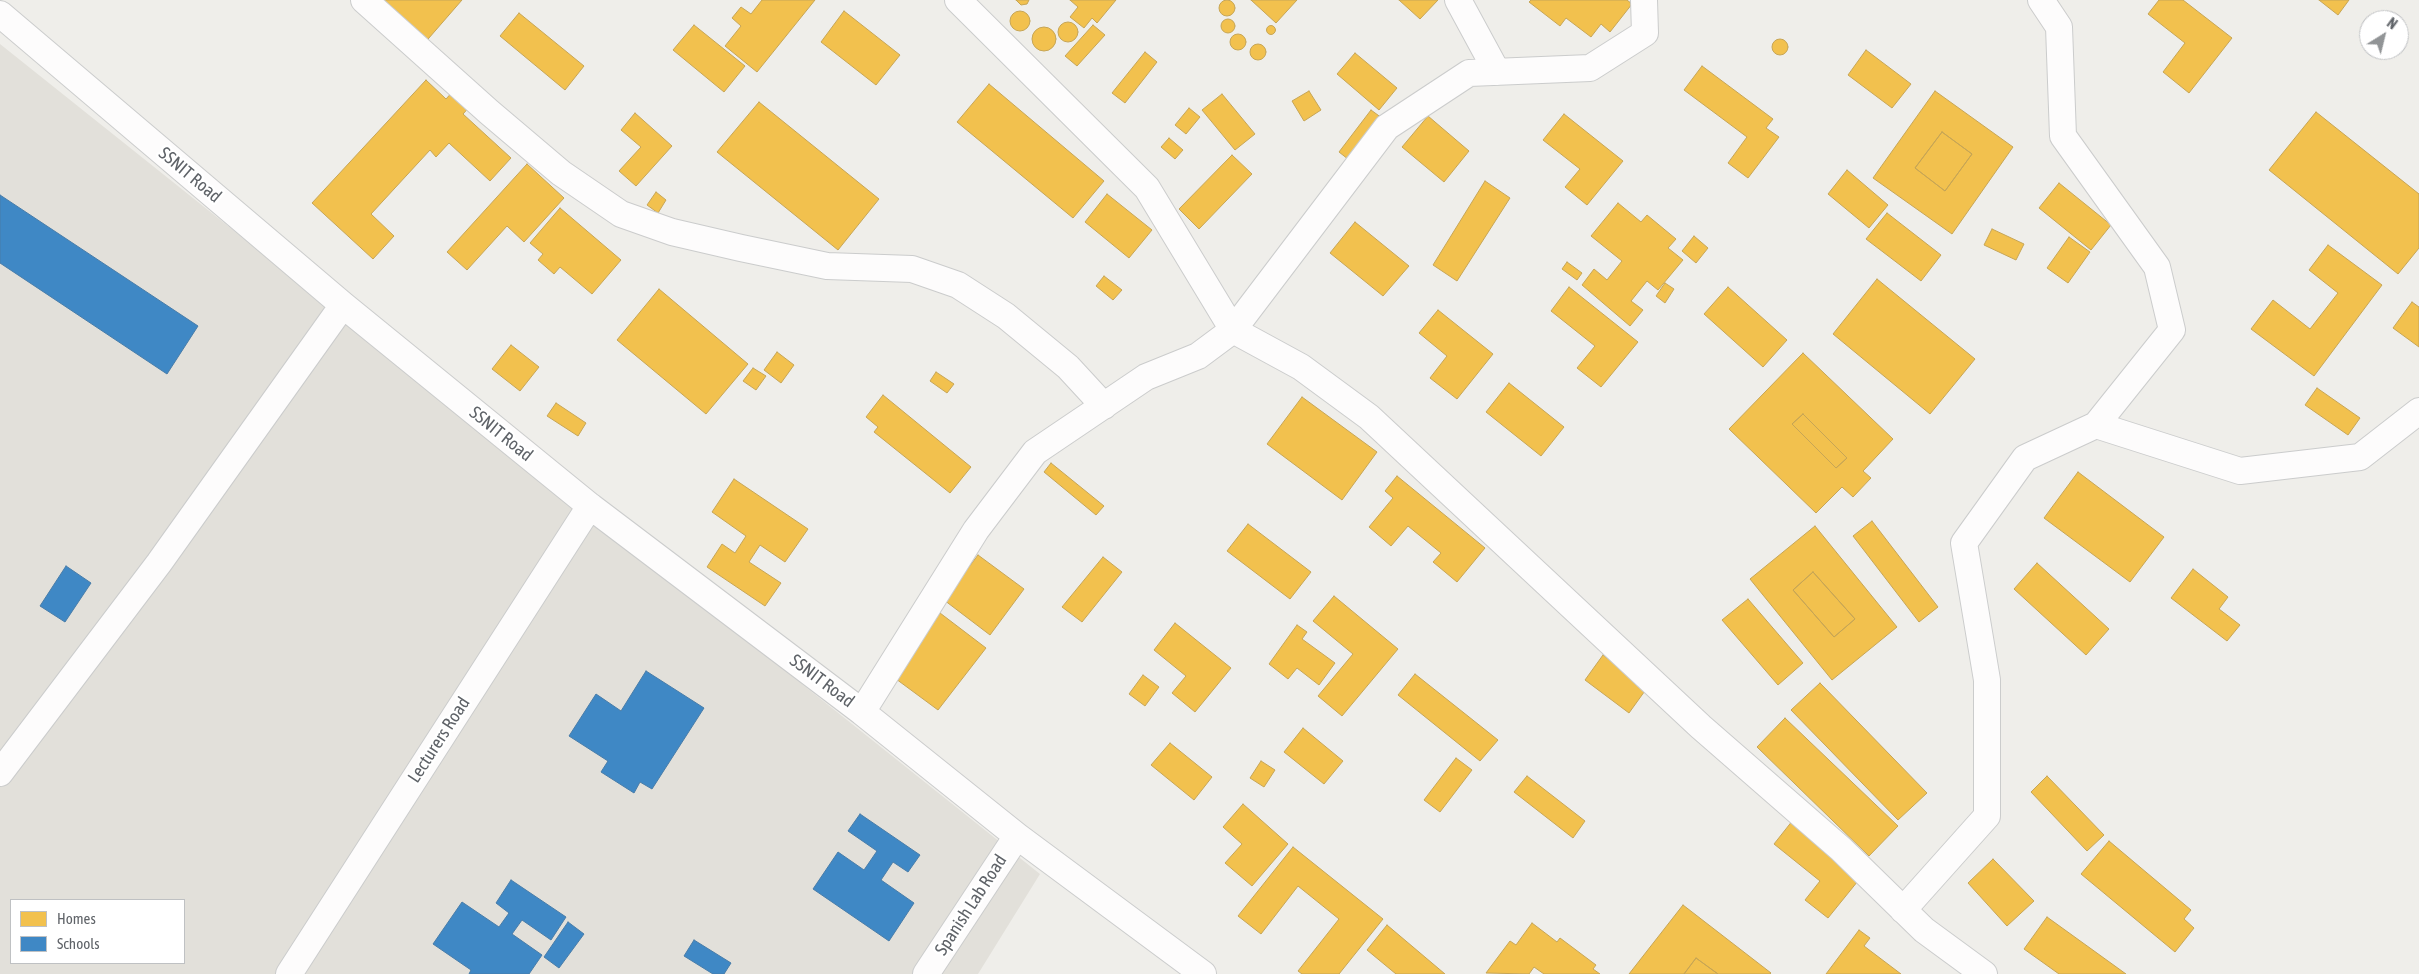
<!DOCTYPE html>
<style>
body{margin:0}
#map{position:relative;width:2419px;height:974px;overflow:hidden;background:#efeeea;font-family:"Asap Condensed",sans-serif}
canvas{display:block}
.legend{position:absolute;left:10px;top:899px;width:175px;height:65px;box-sizing:border-box;background:#fff;border:1px solid #bfc1c3;margin:0;padding:6px 9px;list-style:none;font-size:15px;color:#5f6368}
.legend li{display:flex;align-items:center;gap:10px;height:25px}
.legend b{width:25px;border:1px solid #bfc1c3}
.north{position:absolute;left:2359px;top:10px;width:50px;height:50px;box-sizing:border-box;background:#fff;border:1px solid #bfc1c3;border-radius:50%;rotate:36deg;font-size:14px;font-weight:700;line-height:20px;text-align:center;color:#5f6368}
.north::after{content:'';display:block;margin:auto;width:18px;height:22px;background:#919496;clip-path:polygon(50% 0,100% 100%,50% 72%,0 100%)}
</style>
<div id="map">
<canvas width="2419" height="974"></canvas>
<ul class="legend">
<li><b style="height:14px;background:#f2c14e"></b>Homes</li>
<li><b style="height:14px;background:#3f88c5"></b>Schools</li>
</ul>
<div class="north">N</div>
</div>
<script>
const context = document.querySelector('canvas').getContext('2d');
context.lineJoin = 'round';
function paint(path, color) {
  context.fillStyle = color;
  context.fill(path, 'evenodd');
}
function poly(rows) {
  const path = new Path2D();
  for (const r of rows) {
    if (r.length === 3) {
      path.moveTo(r[0] + r[2], r[1]);
      path.arc(r[0], r[1], r[2], 0, 2 * Math.PI);
      continue;
    }
    path.moveTo(r[0], r[1]);
    for (let i = 2; i < r.length; i += 2) path.lineTo(r[i], r[i + 1]);
  }
  return path;
}
function strokePath(path, color, width, dash) {
  context.strokeStyle = color;
  context.lineWidth = width;
  context.lineCap = dash ? 'butt' : 'round';
  context.setLineDash(dash || []);
  context.stroke(path);
}
function drawText(font, color, halo, rows, align = 'center') {
  context.font = font + ' "Asap Condensed",sans-serif';
  context.lineWidth = 5;
  context.setLineDash([]);
  context.textBaseline = 'middle';
  context.strokeStyle = halo;
  context.fillStyle = color;
  for (const [text, x, y, turn = 0] of rows) {
    context.save();
    context.translate(x, y);
    context.rotate((+turn || 0) * Math.PI / 180);
    context.textAlign = isNaN(turn) ? turn : align;
    if (halo) context.strokeText(text, 0, 0);
    context.fillText(text, 0, 0);
    context.restore();
  }
}
paint(poly([
 [0,44,1040,874,978,974,0,974],
 [11,900,184,900,184,963,11,963]
]), '#e2e0da');
const homes = poly([
 [1227,8,8],
 [369,0,462,0,422,46,369,0],
 [762,0,815,0,757,72,725,46,741,26,732,18,741,7,751,14,762,0],
 [1016,0,1029,0,1027,4,1021,5,1016,0],
 [1070,0,1116,0,1097,23,1092,18,1084,28,1070,17,1078,7,1070,0],
 [1251,0,1297,0,1276,23,1251,0],
 [1399,0,1438,0,1420,19,1399,0],
 [1531,0,1627,0,1632,4,1610,32,1601,24,1591,37,1566,18,1560,26,1529,2,1531,0],
 [2159,0,2183,0,2232,38,2189,93,2163,72,2185,43,2148,14,2159,0],
 [2319,0,2349,0,2338,15,2319,0],
 [1020,21,10],
 [844,11,900,55,876,85,821,42,844,11],
 [519,13,584,66,565,90,500,36,519,13],
 [1228,26,7],
 [1068,32,10],
 [694,25,745,66,724,92,673,50,694,25],
 [1093,25,1105,35,1077,66,1065,56,1093,25],
 [1271,30,4.5],
 [1044,39,12],
 [1238,42,8],
 [1780,47,8],
 [1258,52,8],
 [1866,50,1911,84,1892,108,1848,75,1866,50],
 [1145,52,1157,62,1125,103,1112,93,1145,52],
 [1355,53,1397,88,1379,110,1337,74,1355,53],
 [1702,66,1773,119,1766,128,1779,137,1748,178,1728,163,1747,137,1684,90,1702,66],
 [426,80,446,99,455,89,472,104,463,114,511,158,490,181,449,143,436,157,430,150,371,214,394,236,373,259,312,203,426,80],
 [989,84,1104,181,1073,218,957,122,989,84],
 [1309,91,1321,110,1304,121,1292,101,1309,91],
 [1935,91,2013,147,1952,234,1873,178,1935,91],
 [1942,132,1972,154,1945,191,1915,168,1942,132],
 [1222,94,1255,134,1235,150,1202,110,1222,94],
 [759,102,879,199,838,250,717,152,759,102],
 [1189,108,1200,117,1186,134,1175,125,1189,108],
 [1371,110,1386,121,1353,163,1339,152,1371,110],
 [2316,112,2419,194,2419,248,2398,274,2269,170,2316,112],
 [635,113,672,146,636,186,619,171,641,147,621,130,635,113],
 [1564,114,1623,161,1587,205,1565,187,1580,169,1543,140,1564,114],
 [1428,116,1469,151,1444,182,1402,147,1428,116],
 [1942,132,1972,154,1945,191,1915,168,1942,132],
 [1169,138,1183,150,1175,159,1161,147,1169,138],
 [1232,155,1252,174,1199,229,1179,209,1232,155],
 [527,164,564,198,524,242,507,226,467,270,447,252,527,164],
 [1847,170,1888,205,1869,228,1828,194,1847,170],
 [1485,181,1510,198,1457,281,1433,265,1485,181],
 [2059,183,2111,225,2091,250,2039,208,2059,183],
 [656,192,666,200,658,213,647,205,656,192],
 [1107,194,1152,230,1129,258,1085,222,1107,194],
 [1618,203,1641,222,1647,215,1676,239,1668,248,1683,260,1658,290,1647,281,1631,301,1643,310,1630,326,1582,285,1594,269,1607,280,1622,261,1591,236,1618,203],
 [560,208,621,260,592,294,560,267,554,274,538,260,543,254,530,243,560,208],
 [1887,213,1941,255,1921,281,1866,239,1887,213],
 [1355,222,1409,266,1383,296,1330,253,1355,222],
 [1992,229,2024,244,2016,260,1984,245,1992,229],
 [1694,236,1708,248,1696,263,1682,251,1694,236],
 [2069,237,2090,252,2068,283,2047,268,2069,237],
 [2328,245,2382,285,2314,376,2251,329,2273,300,2310,329,2338,293,2309,270,2328,245],
 [1567,262,1582,273,1577,280,1562,269,1567,262],
 [1104,276,1122,290,1113,300,1096,286,1104,276],
 [1877,279,1975,359,1930,414,1833,334,1877,279],
 [1665,283,1674,289,1665,303,1656,296,1665,283],
 [1569,287,1638,342,1601,387,1577,368,1595,346,1551,311,1569,287],
 [1728,287,1787,340,1763,367,1704,314,1728,287],
 [659,289,748,364,706,414,617,340,659,289],
 [2412,302,2419,307,2419,347,2393,328,2412,302],
 [1438,310,1493,354,1457,399,1430,378,1447,356,1419,333,1438,310],
 [511,345,539,367,520,391,492,369,511,345],
 [777,352,794,365,781,383,764,370,777,352],
 [1803,353,1893,439,1863,471,1871,478,1853,497,1842,487,1816,513,1729,429,1803,353],
 [1803,414,1847,458,1836,468,1792,424,1803,414],
 [753,368,766,376,756,390,743,381,753,368],
 [936,372,954,384,947,393,930,381,936,372],
 [1509,383,1564,427,1541,456,1486,412,1509,383],
 [2317,388,2360,418,2348,435,2305,405,2317,388],
 [883,395,971,467,950,493,874,432,878,427,866,417,883,395],
 [1302,397,1377,452,1342,500,1267,444,1302,397],
 [556,403,586,423,578,436,547,416,556,403],
 [1803,414,1847,458,1836,468,1792,424,1803,414],
 [1051,463,1104,506,1096,515,1044,472,1051,463],
 [2078,472,2164,537,2130,582,2044,518,2078,472],
 [1397,476,1485,548,1457,582,1433,562,1441,553,1408,526,1391,546,1369,527,1393,498,1385,491,1397,476],
 [734,479,808,529,785,562,760,545,749,562,781,583,765,606,707,567,722,544,735,553,746,536,712,512,734,479],
 [1872,521,1938,607,1919,622,1853,536,1872,521],
 [1248,524,1311,572,1290,599,1227,551,1248,524],
 [1815,526,1897,627,1832,680,1750,579,1815,526],
 [1813,572,1855,619,1834,637,1793,590,1813,572],
 [978,555,1024,589,990,635,944,600,978,555],
 [1103,557,1122,572,1082,622,1062,607,1103,557],
 [2037,563,2109,629,2086,655,2014,589,2037,563],
 [2193,569,2228,597,2219,609,2240,625,2227,641,2171,598,2193,569],
 [1813,572,1855,619,1834,637,1793,590,1813,572],
 [1334,596,1398,649,1342,716,1318,696,1353,654,1313,621,1334,596],
 [1748,599,1803,663,1778,685,1722,620,1748,599],
 [940,613,986,648,938,710,892,676,940,613],
 [1175,623,1231,668,1195,712,1172,693,1186,676,1154,650,1175,623],
 [1297,625,1307,632,1302,639,1335,663,1319,685,1297,668,1288,679,1269,664,1297,625],
 [1603,655,1647,688,1629,713,1585,680,1603,655],
 [1415,674,1498,740,1480,761,1398,695,1415,674],
 [1143,675,1159,687,1145,706,1129,694,1143,675],
 [1820,683,1927,793,1898,820,1791,710,1820,683],
 [1785,718,1898,826,1869,856,1757,747,1785,718],
 [1303,728,1343,761,1324,784,1284,752,1303,728],
 [1170,743,1212,777,1194,800,1151,765,1170,743],
 [1456,758,1472,770,1440,812,1424,800,1456,758],
 [1261,761,1275,770,1264,787,1250,778,1261,761],
 [1527,776,1585,821,1573,838,1514,792,1527,776],
 [2047,776,2104,835,2087,851,2031,792,2047,776],
 [1243,804,1288,844,1252,886,1225,863,1242,844,1223,827,1243,804],
 [1793,820,1862,876,1828,918,1805,900,1820,881,1774,844,1793,820],
 [2109,841,2191,910,2184,919,2194,928,2175,952,2081,874,2109,841],
 [1293,847,1383,919,1339,974,1302,974,1298,971,1339,919,1298,886,1261,934,1238,916,1293,847],
 [1993,859,2034,901,2007,926,1968,883,1993,859],
 [1683,905,1771,973,1770,974,1718,974,1696,958,1684,974,1629,974,1683,905],
 [2047,917,2126,974,2059,974,2024,949,2047,917],
 [1532,923,1557,942,1560,938,1596,965,1593,969,1600,974,1544,974,1534,967,1529,974,1486,973,1510,941,1516,945,1532,923],
 [1387,925,1445,974,1396,974,1367,950,1387,925],
 [1859,930,1870,938,1864,946,1901,974,1826,974,1859,930],
 [1696,958,1718,974,1684,974,1696,958]
]);
paint(homes, '#f2c14e');
strokePath(homes, '#c6a556', 1);
const schools = poly([
 [0,195,198,326,167,374,0,263,0,195],
 [66,566,91,583,65,622,40,606,66,566],
 [646,671,704,708,652,789,640,782,634,793,601,772,608,761,569,736,596,694,621,711,646,671],
 [860,814,920,855,908,872,893,862,881,880,914,903,889,941,813,889,838,852,864,870,877,851,848,831,860,814],
 [511,880,566,917,551,940,522,920,512,934,542,955,529,974,469,974,471,970,433,944,462,902,499,927,509,913,496,903,511,880],
 [568,922,584,934,559,968,544,957,568,922],
 [694,940,731,963,724,974,713,974,684,956,694,940]
]);
paint(schools, '#3f88c5');
strokePath(schools, '#497da9', 1);
const street = poly([
 [364,0,489,112,561,173,621,214,672,232,741,248,827,266,912,269,958,285,1006,316,1068,367,1104,406],
 [958,0,1147,188,1233,330,1301,367,1369,417,1701,727,1841,849,1924,930,1984,974],
 [1458,0,1497,72],
 [0,14,343,305,590,506,862,712,1017,836,1203,974],
 [2096,425,2240,471,2360,457,2419,411],
 [862,712,976,530,1035,452,1146,377,1198,356,1233,330,1387,127,1469,73,1590,68,1645,33,1644,0],
 [0,773,159,563,343,305],
 [1903,910,1987,816,1987,680,1964,543,2025,458,2096,425,2172,330,2157,267,2063,136,2059,27,2041,0],
 [289,974,590,506],
 [926,974,1017,836]
]);
strokePath(street, '#cbcccc', 28);
strokePath(street, '#fdfcfc', 26);
drawText('18px', '#5f6368', '#fff', [
 ["SSNIT Road",190,175,40],
 ["SSNIT Road",501,434,39],
 ["SSNIT Road",822,681,37],
 ["Lecturers Road",439,740,-57],
 ["Spanish Lab Road",971,905,-57]
]);
</script>
